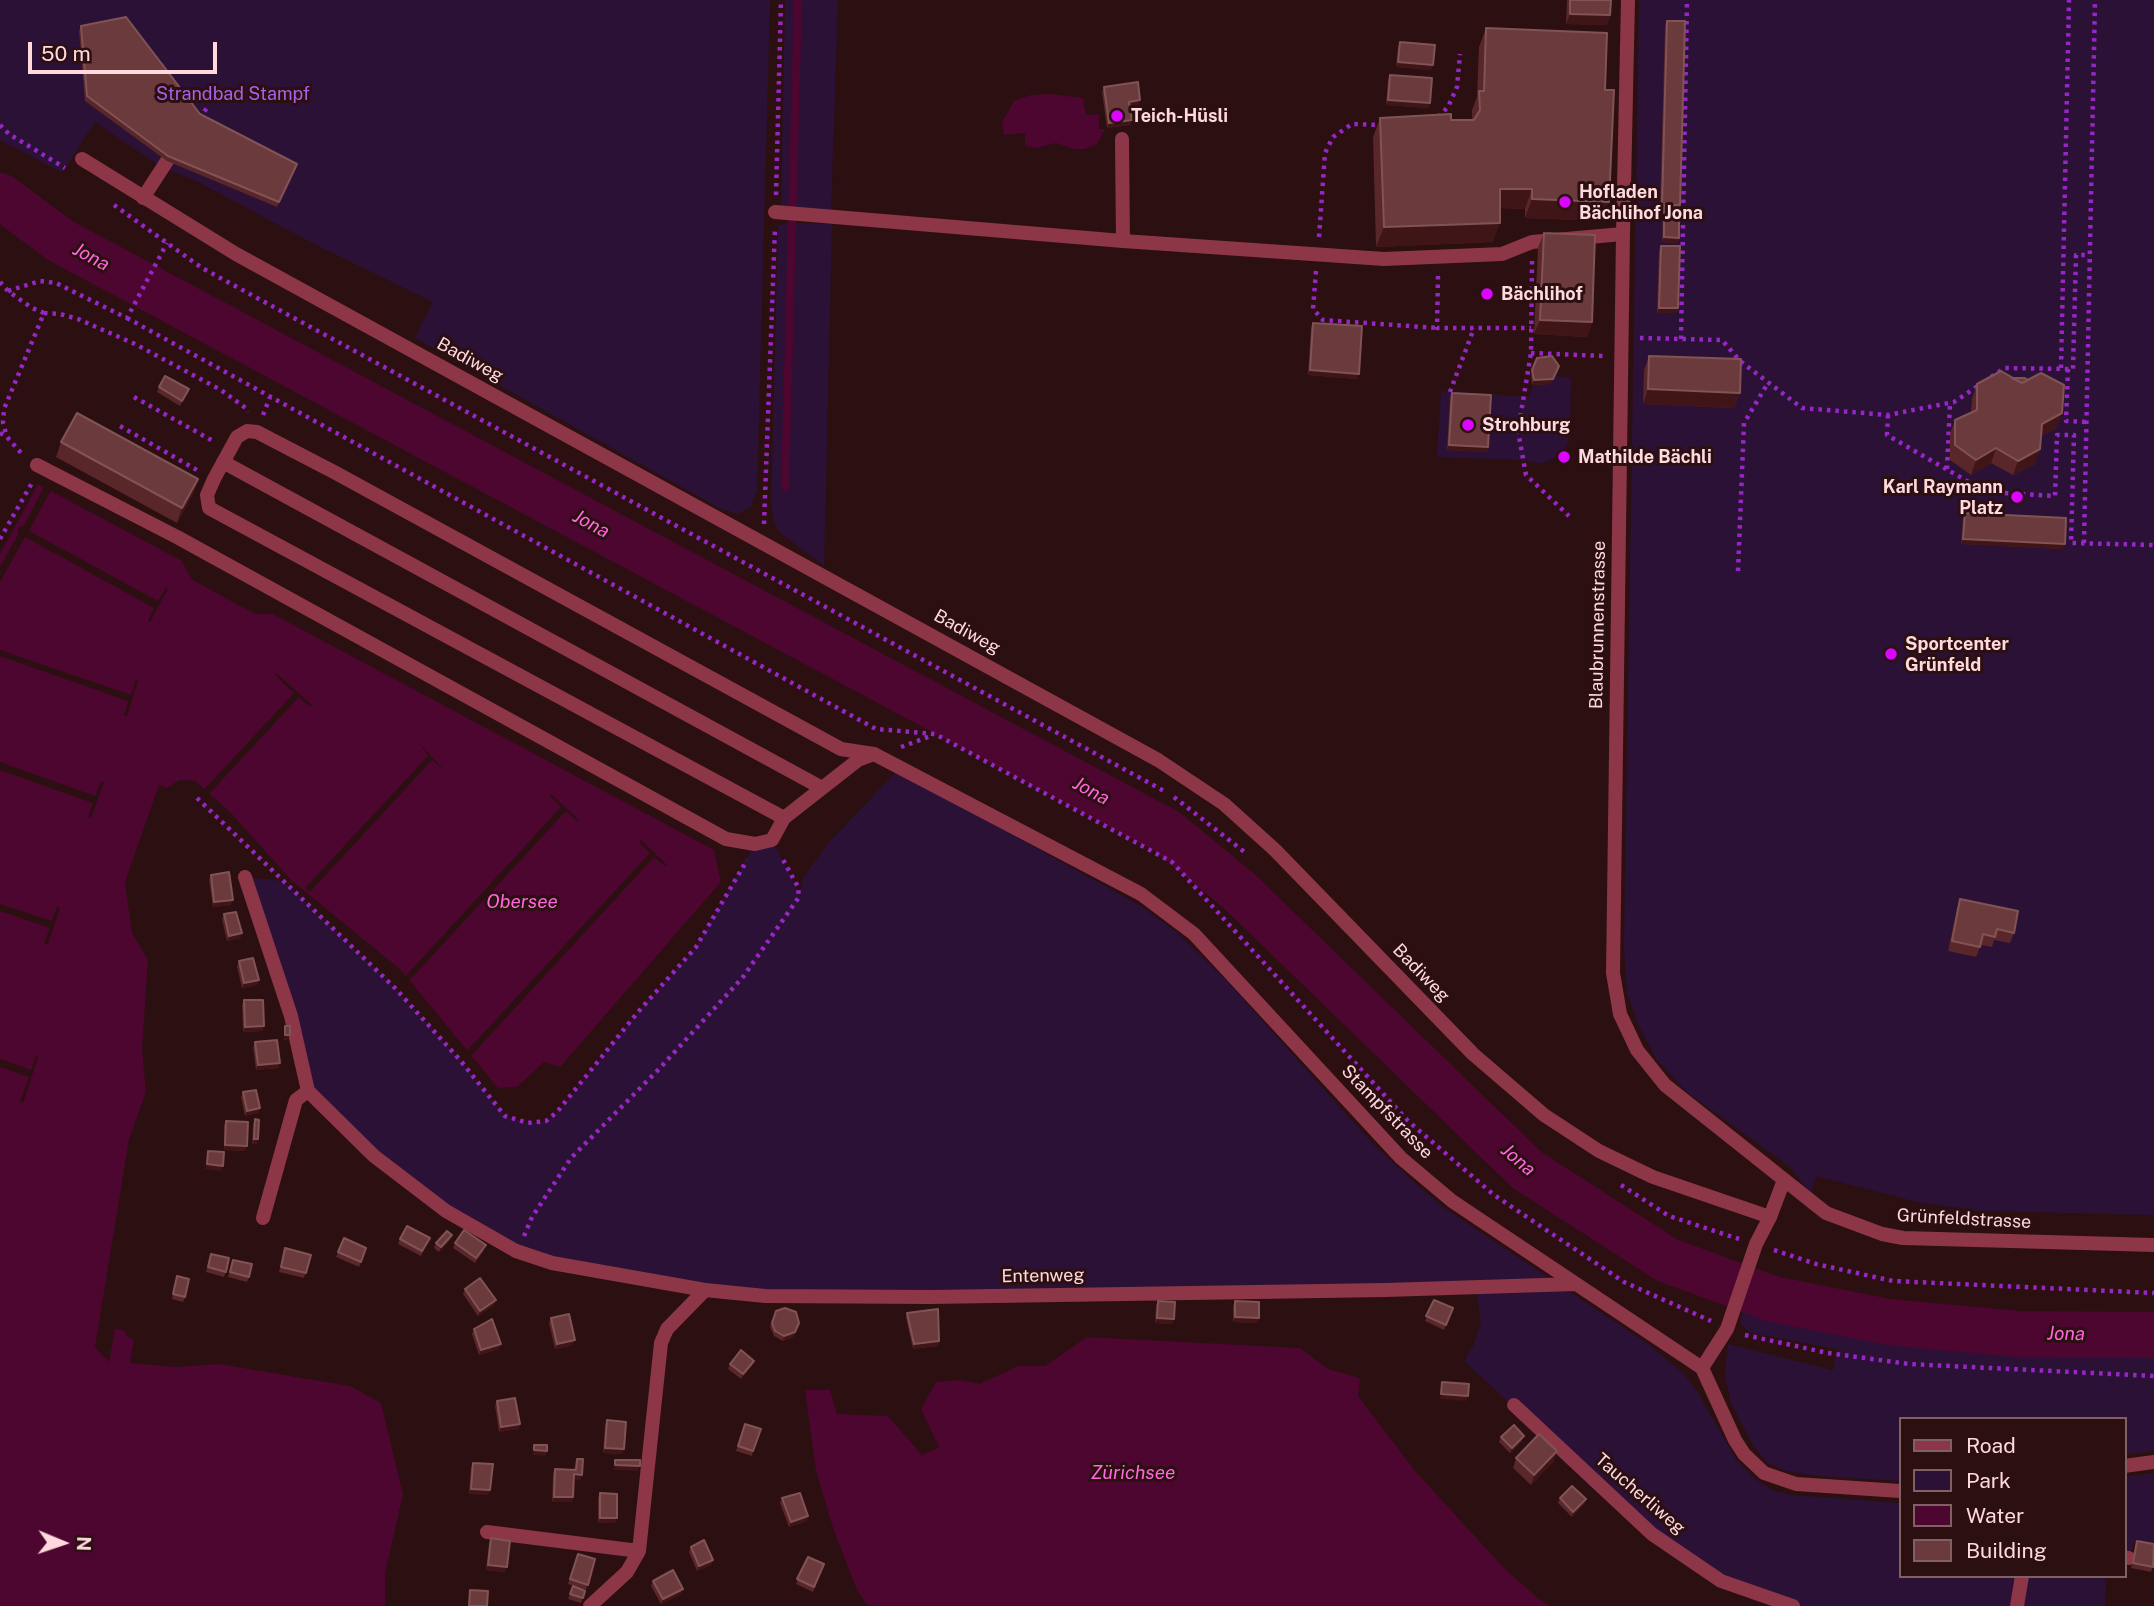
<!DOCTYPE html>
<meta charset="utf-8">
<style>
body{margin:0}
#map{position:relative;width:2154px;height:1606px;overflow:hidden;background:#2b0f11;font-family:"Public Sans",sans-serif}
canvas{display:block}
.legend{position:absolute;left:1899px;top:1417px;width:228px;height:161px;box-sizing:border-box;background:#2b0f11;border:2px solid #806063;margin:0;padding:9px 12px;list-style:none;font-size:21px;color:#ffd9dd}
.legend li{display:flex;align-items:center;gap:14px;height:35px}
.legend b{width:35px;border:2px solid #806063}
.north{position:absolute;left:28px;top:1508px;width:70px;height:70px;-webkit-text-stroke:5px #2b0f11;paint-order:stroke;rotate:92deg;font-size:19px;font-weight:700;line-height:28px;text-align:center;color:#ffd9dd}
.north::after{content:'';display:block;margin:auto;width:24px;height:32px;background:#ffd9dd;clip-path:polygon(50% 0,100% 100%,50% 72%,0 100%)}
.scale{position:absolute;left:28px;top:42px;width:189px;height:32px;box-sizing:border-box;border:4px solid #ffd9dd;border-top:0;padding-left:9px;font-size:21px;line-height:24px;white-space:nowrap;color:#ffd9dd;-webkit-text-stroke:5px #2b0f11;paint-order:stroke}
</style>
<div id="map">
<canvas width="2154" height="1606"></canvas>
<ul class="legend">
<li><b style="height:9px;background:#8d3648"></b>Road</li>
<li><b style="height:19px;background:#2c1136"></b>Park</li>
<li><b style="height:19px;background:#4c0630"></b>Water</li>
<li><b style="height:19px;background:#6b3a3c"></b>Building</li>
</ul>
<div class="north">N</div>
<div class="scale">50 m</div>
</div>
<script>
const context = document.querySelector('canvas').getContext('2d');
context.lineJoin = 'round';
function paint(path, color) {
  context.fillStyle = color;
  context.fill(path, 'evenodd');
}
function poly(rows) {
  const path = new Path2D();
  for (const r of rows) {
    path.moveTo(r[0], r[1]);
    for (let i = 2; i < r.length; i += 2) path.lineTo(r[i], r[i + 1]);
  }
  return path;
}
function strokePath(path, color, width, dash) {
  context.strokeStyle = color;
  context.lineWidth = width;
  context.lineCap = dash ? 'butt' : 'round';
  context.setLineDash(dash || []);
  context.stroke(path);
}
function drawText(font, color, halo, rows, align = 'center') {
  context.font = font + ' "Public Sans",sans-serif';
  context.lineWidth = 6;
  context.setLineDash([]);
  context.textBaseline = 'middle';
  context.strokeStyle = halo;
  context.fillStyle = color;
  for (const [text, x, y, turn = 0] of rows) {
    context.save();
    context.translate(x, y);
    context.rotate((+turn || 0) * Math.PI / 180);
    context.textAlign = isNaN(turn) ? turn : align;
    if (halo) context.strokeText(text, 0, 0);
    context.fillText(text, 0, 0);
    context.restore();
  }
}
paint(poly([
 [0,0,770,0,757,490,751,507,738,514,719,508,415,338,433,302,316,245,198,182,160,166,95,122,62,173,0,140],
 [785,0,838,0,831,212,781,206],
 [1639,0,2154,0,2154,1215,1981,1211,1921,1203,1816,1176,1811,1194,1790,1167,1687,1092,1657,1060,1638,1024,1627,993,1624,946],
 [800,223,832,224,824,566,779,532,773,519,771,501,778,225],
 [1536,375,1571,377,1570,434,1564,454,1541,464,1520,460,1437,457,1441,391,1529,397],
 [897,771,1141,906,1175,931,1226,980,1372,1143,1417,1185,1447,1210,1651,1346,1683,1373,1697,1391,1737,1461,1755,1479,1774,1491,1792,1495,1900,1503,1900,1576,2106,1576,2105,1606,1793,1606,1721,1581,1652,1534,1464,1361,1473,1346,1481,1323,1476,1287,765,1296,552,1263,446,1211,308,1091,245,877,283,881,395,988,460,1060,505,1116,528,1123,546,1121,558,1112,638,1012,696,947,755,844,772,840,800,894,803,878,830,841],
 [1743,1310,1838,1329,1970,1344,2154,1352,2154,1451,2124,1455,2124,1419,1900,1419,1900,1481,1818,1476,1786,1471,1768,1463,1754,1447,1731,1403,1725,1375,1728,1344,1833,1370,1837,1349,1750,1333,1740,1323],
 [2154,1473,2154,1547,2134,1542,2131,1553,2124,1558,2124,1477]
]), '#2c1136');
paint(poly([
 [1050,94,1083,98,1086,115,1099,114,1099,129,1104,129,1104,131,1097,144,1085,149,1073,149,1056,143,1037,148,1025,146,1025,133,1004,135,1002,122,1014,101,1031,95],
 [38,484,182,561,191,579,255,614,273,614,714,850,721,882,560,1067,544,1062,517,1087,498,1088,401,970,292,881,229,811,195,781,180,780,167,788,159,785,125,882,132,933,148,960,142,1049,146,1092,129,1139,95,1347,109,1362,115,1329,124,1330,128,1337,134,1339,130,1363,177,1367,219,1364,350,1386,381,1403,403,1494,385,1574,385,1606,0,1606,0,554],
 [1087,1337,1300,1348,1328,1369,1360,1378,1358,1396,1416,1472,1504,1568,1539,1599,1550,1606,868,1606,857,1590,834,1531,816,1471,805,1390,830,1390,837,1414,888,1416,922,1455,939,1447,921,1409,936,1382,959,1380,980,1384,1018,1366,1045,1366]
]), '#4c0630');
paint(poly([
 [45,485,52,488,29,531,158,601,166,588,168,589,150,622,148,621,154,608,25,537,0,582,0,567,19,533,17,532,20,526,23,527],
 [0,650,131,695,136,680,138,681,127,716,124,716,128,701,0,656],
 [276,673,312,705,310,707,299,697,207,796,202,792,294,693,275,675],
 [419,743,444,770,432,760,310,892,305,888,428,756],
 [0,762,95,796,101,781,104,782,91,818,88,817,93,803,0,770],
 [552,795,579,820,577,821,566,811,407,983,403,979,561,807,550,796],
 [641,840,667,865,666,867,654,857,469,1058,465,1053,650,853,639,842],
 [0,904,52,921,57,907,60,908,48,944,44,943,50,928,0,911],
 [36,1056,38,1057,23,1103,20,1102,29,1077,0,1067,0,1059,31,1070]
]), '#2b0f11');
strokePath(poly([
 [785,487,798,0]
]), '#4c0630', 8);
strokePath(poly([
 [0,196,61,241,1166,831,1238,890,1527,1170,1667,1260,1773,1299,1889,1322,2017,1334,2154,1335]
]), '#4c0630', 46);
strokePath(poly([
 [1438,117,1448,107,1457,87,1460,54],
 [199,118,207,108],
 [0,125,9,134,65,168],
 [776,195,781,0],
 [114,205,202,268,1166,792],
 [1319,237,1325,153,1333,137,1352,124,1381,125],
 [1532,261,1531,353,1518,431,1526,475,1569,516],
 [1316,271,1313,309,1323,320,1437,328],
 [1438,276,1437,328,1531,328],
 [0,282,8,291,32,308,44,313,4,409,3,423,7,437],
 [8,291,40,281,56,283,127,318,167,243],
 [44,313,60,314,78,319,135,344,221,390,247,409,248,412],
 [127,318,876,729,935,734,1172,862,1408,1121,1494,1195,1624,1282,1711,1321],
 [1640,338,1722,340,1740,361,1802,408,1888,415,1954,402,1978,386],
 [1681,339,1687,0],
 [1531,353,1603,356],
 [2061,368,2069,0],
 [2068,369,2066,421,2086,422],
 [1991,377,2005,368,2073,369,2076,255,2089,255],
 [1450,392,1474,328],
 [134,397,213,441],
 [263,415,270,397],
 [1888,415,1887,435,1986,492,2055,496,2057,435,2074,435,2071,543,2154,545],
 [120,426,197,470],
 [0,433,7,437,22,454],
 [1947,469,1950,403],
 [764,524,775,228],
 [0,539,33,481],
 [2084,543,2095,0],
 [1738,571,1744,423,1768,383],
 [901,747,933,735],
 [1174,797,1247,854],
 [197,798,395,988,460,1060,505,1116,528,1123,546,1121,557,1112,638,1012,696,947,747,860],
 [1621,1185,1669,1216,1739,1239],
 [524,1236,532,1217,571,1158,660,1068,743,977,799,897,798,887,781,856],
 [1774,1250,1816,1264,1893,1281,2154,1293],
 [1745,1335,1828,1353,1909,1364,2154,1376]
]), '#9627c5', 4.5, [3.5, 5]);
strokePath(poly([
 [1122,139,1123,241,1384,259,1502,254,1532,242,1623,234],
 [82,159,236,254,1158,760,1224,804,1275,850,1473,1054,1544,1115,1599,1151,1653,1177,1770,1217],
 [143,198,167,161],
 [775,212,1123,241],
 [247,431,257,432,334,472,841,749,874,754,858,760,784,818,209,508,207,495,214,479,237,437,247,431],
 [223,462,822,788],
 [37,465,177,537,726,839,755,844,772,840,784,818],
 [245,877,291,1016,308,1091,374,1156,446,1211,516,1251],
 [263,1218,296,1100,308,1091],
 [1514,1405,1652,1534,1721,1581,1793,1606],
 [487,1532,639,1551],
 [2124,1557,2129,1558],
 [590,1606,627,1572,639,1551,661,1343,667,1329,705,1290],
 [2017,1606,2022,1576]
]), '#8d3648', 14);
strokePath(poly([
 [1628,0,1623,234,1613,973,1620,1014,1637,1050,1665,1085,1826,1213,1882,1234,1903,1238,2154,1245],
 [874,754,1141,894,1194,934,1401,1158,1452,1201,1702,1368,1735,1440,1744,1454,1764,1473,1796,1484,1900,1491],
 [516,1251,552,1263,705,1290,765,1296,930,1297,1386,1290,1575,1284],
 [1702,1368,1727,1329,1756,1244,1770,1217,1784,1180],
 [2124,1466,2154,1462]
]), '#8d3648', 14);
paint(poly([
 [1567,0,1611,0,1610,15,1607,25,1566,24],
 [1667,21,1679,208,1679,238,1677,243,1662,242,1663,210,1660,210,1665,26],
 [81,26,200,114,297,164,277,207,167,161,85,101,79,31],
 [1486,28,1602,221,1525,218,1525,209,1500,208,1493,242,1376,247,1373,137,1380,118,1472,120,1472,110,1477,97,1479,47],
 [1400,42,1431,70,1396,67,1398,47],
 [1390,75,1429,108,1386,105,1388,80],
 [1104,87,1139,105,1130,106,1130,125,1107,128,1102,92],
 [1544,233,1592,322,1587,337,1534,334,1538,247],
 [1661,246,1678,308,1676,313,1657,313,1659,251],
 [1313,323,1359,374,1357,379,1308,375,1311,328],
 [1649,356,1740,393,1734,408,1643,404,1644,370],
 [1537,358,1551,384,1532,385,1531,375],
 [1977,384,2062,413,2056,428,2041,436,2035,464,2013,475,1991,463,1971,475,1950,460,1950,434,1955,420,1971,412,1972,399],
 [159,387,187,394,180,406,157,392],
 [1452,393,1488,447,1487,452,1447,450,1450,398],
 [61,442,198,479,193,494,177,523,56,457],
 [1965,513,2063,549,1961,544,1963,518],
 [211,875,231,905,213,907,209,880],
 [1960,899,2014,933,2010,943,1994,940,1992,947,1981,945,1976,957,1948,951,1957,908],
 [224,914,242,933,240,938,227,941,222,919],
 [239,961,259,980,257,985,242,988,237,966],
 [244,1000,263,1031,243,1032,242,1005],
 [255,1042,280,1063,278,1068,256,1070,253,1047],
 [243,1092,260,1108,258,1113,245,1116,241,1097],
 [255,1119,257,1144,252,1144,253,1124],
 [226,1121,247,1146,245,1151,224,1150,224,1126],
 [452,1235,450,1240,439,1252,434,1248,436,1243],
 [344,1238,366,1248,359,1267,336,1257],
 [430,1238,421,1256,398,1244,400,1239],
 [455,1243,484,1250,475,1263,453,1248],
 [284,1253,311,1255,304,1278,279,1272],
 [211,1254,226,1272,224,1277,206,1272],
 [233,1260,249,1277,247,1282,228,1277],
 [177,1276,185,1297,183,1302,172,1299],
 [465,1289,494,1305,478,1316,463,1294],
 [1434,1300,1453,1308,1444,1330,1425,1321],
 [1158,1301,1174,1319,1172,1324,1155,1323,1156,1306],
 [1235,1301,1259,1318,1257,1323,1233,1322,1233,1306],
 [776,1311,797,1328,793,1337,783,1341,774,1336,770,1327],
 [907,1313,939,1341,938,1346,913,1349,906,1318],
 [551,1318,573,1345,555,1349,549,1323],
 [474,1329,499,1349,479,1355,472,1334],
 [730,1364,752,1366,741,1379,728,1369],
 [497,1401,520,1424,518,1429,499,1432,495,1406],
 [607,1420,624,1449,622,1454,603,1453,605,1425],
 [745,1424,753,1451,752,1456,736,1451],
 [1501,1437,1522,1441,1510,1453,1499,1442],
 [1516,1458,1554,1461,1531,1485,1513,1468],
 [577,1459,580,1480,574,1479,573,1497,572,1502,552,1502,553,1474,555,1469,574,1470],
 [473,1463,488,1495,469,1494,471,1468],
 [600,1493,615,1523,598,1523,598,1498],
 [782,1498,808,1516,806,1521,789,1527,780,1503],
 [1560,1498,1586,1499,1584,1504,1572,1517,1558,1503],
 [491,1538,505,1572,486,1570,489,1543],
 [2137,1541,2153,1567,2151,1572,2131,1568],
 [691,1547,713,1560,711,1565,697,1571,689,1552],
 [578,1554,595,1559,586,1590,568,1584],
 [808,1557,824,1564,813,1592,796,1584],
 [653,1581,681,1594,661,1604,651,1586],
 [573,1586,585,1591,581,1603,568,1599]
]), '#592629');
paint(poly([
 [1570,14,1610,15,1607,25,1566,24],
 [1398,62,1433,65,1431,70,1396,67],
 [1140,100,1139,105,1128,107,1129,102],
 [1388,100,1430,103,1429,108,1386,105],
 [1132,120,1130,125,1107,128,1109,123],
 [1500,189,1532,189,1525,209,1493,208],
 [1532,199,1609,202,1602,221,1525,218],
 [1662,205,1680,205,1678,210,1664,207,1663,210,1660,210],
 [1500,223,1493,242,1376,247,1384,227],
 [1664,237,1679,238,1677,243,1662,242],
 [1659,308,1678,308,1676,313,1657,313],
 [1540,320,1592,322,1587,337,1534,334],
 [1559,366,1551,384,1532,385,1534,380],
 [1310,370,1359,374,1357,379,1308,375],
 [1648,389,1740,393,1734,408,1643,404],
 [2062,413,2056,428,2036,438,2042,424],
 [1449,445,1488,447,1487,452,1447,450],
 [1996,448,1991,463,1971,475,1976,460],
 [2040,449,2035,464,2013,475,2018,461],
 [198,479,193,494,177,523,182,508],
 [1963,539,2065,544,2063,549,1961,544],
 [233,900,231,905,213,907,214,902],
 [242,933,240,938,227,941,229,936],
 [259,980,257,985,242,988,244,983],
 [264,1026,263,1031,243,1032,245,1027],
 [285,1035,290,1035,288,1040,283,1040],
 [280,1063,278,1068,256,1070,258,1065],
 [260,1108,258,1113,245,1116,247,1111],
 [254,1139,258,1139,257,1144,252,1144],
 [225,1145,247,1146,245,1151,224,1150],
 [207,1164,223,1166,221,1171,205,1169],
 [452,1235,450,1240,439,1252,441,1247],
 [496,1300,494,1305,478,1316,480,1311],
 [1235,1317,1259,1318,1257,1323,1233,1322],
 [1157,1318,1174,1319,1172,1324,1155,1323],
 [799,1323,793,1337,783,1341,784,1336],
 [575,1340,573,1345,555,1349,557,1344],
 [939,1341,938,1346,913,1349,914,1344],
 [501,1344,499,1349,479,1355,481,1350],
 [754,1361,752,1366,741,1379,743,1374],
 [1441,1394,1468,1396,1466,1401,1440,1399],
 [520,1424,518,1429,499,1432,501,1427],
 [1524,1436,1522,1441,1510,1453,1512,1448],
 [605,1448,624,1449,622,1454,603,1453],
 [534,1450,547,1451,546,1456,532,1455],
 [1557,1451,1554,1461,1531,1485,1534,1475],
 [615,1465,640,1466,638,1471,613,1470],
 [574,1474,582,1475,580,1480,572,1479],
 [471,1489,490,1490,488,1495,469,1494],
 [554,1497,573,1497,572,1502,552,1502],
 [1586,1499,1584,1504,1572,1517,1573,1512],
 [808,1516,806,1521,789,1527,791,1522],
 [600,1518,617,1518,615,1523,598,1523],
 [713,1560,711,1565,697,1571,699,1566],
 [488,1565,507,1567,505,1572,486,1570],
 [683,1589,681,1594,661,1604,663,1599]
]), '#3f1517');
const building = poly([
 [1570,0,1611,0,1610,15,1570,14,1570,0],
 [126,17,200,114,297,164,279,202,168,156,87,96,81,26,126,17],
 [1667,21,1685,21,1680,205,1662,205,1667,21],
 [1486,28,1607,33,1605,90,1614,90,1609,202,1532,199,1532,189,1500,189,1500,223,1384,227,1380,118,1451,114,1451,120,1474,120,1480,110,1479,91,1484,91,1486,28],
 [1400,42,1435,45,1433,65,1398,62,1400,42],
 [1390,75,1432,78,1430,103,1388,100,1390,75],
 [1138,82,1140,100,1129,102,1132,120,1109,123,1104,87,1138,82],
 [1664,207,1679,207,1679,238,1664,237,1664,207],
 [1544,233,1595,235,1592,322,1540,320,1544,233],
 [1661,246,1680,246,1678,308,1659,308,1661,246],
 [1313,323,1362,326,1359,374,1310,370,1313,323],
 [1552,356,1559,366,1553,379,1534,380,1532,370,1537,358,1552,356],
 [1649,356,1741,359,1740,393,1648,389,1649,356],
 [2001,371,2022,383,2041,373,2064,385,2062,413,2042,424,2040,449,2018,461,1996,448,1976,460,1955,445,1955,420,1977,410,1977,384,2001,371],
 [165,376,189,389,182,401,159,387,165,376],
 [2012,378,2025,378,2028,380,2022,383,2012,378],
 [1452,393,1491,395,1488,447,1449,445,1452,393],
 [77,413,198,479,182,508,61,442,77,413],
 [1965,513,2066,518,2065,544,1963,539,1965,513],
 [229,872,233,900,214,902,211,875,229,872],
 [1960,899,2018,911,2014,933,1997,929,1995,937,1983,934,1980,947,1952,941,1960,899],
 [236,912,242,933,229,936,224,914,236,912],
 [253,958,259,980,244,983,239,961,253,958],
 [244,1000,263,1000,264,1026,245,1027,244,1000],
 [285,1026,290,1026,290,1035,285,1035,285,1026],
 [277,1040,280,1063,258,1065,255,1042,277,1040],
 [256,1090,260,1108,247,1111,243,1092,256,1090],
 [255,1119,259,1120,258,1139,254,1139,255,1119],
 [226,1121,248,1122,247,1146,225,1145,226,1121],
 [208,1151,224,1152,223,1166,207,1164,208,1151],
 [407,1226,430,1238,422,1251,400,1239,407,1226],
 [464,1230,486,1245,476,1258,455,1243,464,1230],
 [447,1231,452,1235,441,1247,436,1243,447,1231],
 [344,1238,366,1248,361,1262,338,1252,344,1238],
 [285,1248,311,1255,306,1273,281,1267,285,1248],
 [211,1254,229,1258,226,1272,208,1267,211,1254],
 [233,1260,252,1264,249,1277,230,1272,233,1260],
 [177,1276,189,1279,185,1297,173,1294,177,1276],
 [480,1278,496,1300,480,1311,465,1289,480,1278],
 [1434,1300,1453,1308,1446,1325,1426,1316,1434,1300],
 [1158,1301,1175,1302,1174,1319,1157,1318,1158,1301],
 [1235,1301,1259,1302,1259,1318,1235,1317,1235,1301],
 [785,1308,796,1312,799,1323,795,1332,784,1336,775,1331,772,1323,776,1311,785,1308],
 [938,1309,939,1341,914,1344,907,1313,938,1309],
 [569,1314,575,1340,557,1344,551,1318,569,1314],
 [492,1319,501,1344,481,1350,474,1329,492,1319],
 [741,1350,754,1361,743,1374,730,1364,741,1350],
 [1442,1382,1469,1384,1468,1396,1441,1394,1442,1382],
 [515,1398,520,1424,501,1427,497,1401,515,1398],
 [607,1420,626,1422,624,1449,605,1448,607,1420],
 [745,1424,761,1429,753,1451,738,1446,745,1424],
 [1514,1425,1524,1436,1512,1448,1501,1437,1514,1425],
 [1539,1434,1557,1451,1534,1475,1516,1458,1539,1434],
 [534,1445,547,1445,547,1451,534,1450,534,1445],
 [577,1459,583,1459,582,1475,574,1474,573,1497,554,1497,555,1469,576,1470,577,1459],
 [615,1460,640,1460,640,1466,615,1465,615,1460],
 [473,1463,493,1464,490,1490,471,1489,473,1463],
 [1572,1486,1586,1499,1573,1512,1560,1498,1572,1486],
 [600,1493,617,1494,617,1518,600,1518,600,1493],
 [800,1493,808,1516,791,1522,782,1498,800,1493],
 [491,1538,510,1541,507,1567,488,1565,491,1538],
 [704,1540,713,1560,699,1566,691,1547,704,1540],
 [2137,1541,2154,1544,2153,1567,2133,1563,2137,1541],
 [578,1554,595,1559,588,1585,570,1579,578,1554],
 [808,1557,824,1564,814,1587,797,1579,808,1557],
 [673,1570,683,1589,663,1599,653,1581,673,1570],
 [573,1586,585,1591,583,1598,570,1594,573,1586],
 [470,1590,488,1591,487,1606,469,1606,470,1590]
]);
paint(building, '#6b3a3c');
strokePath(building, '#825355', 2);
for (const [x, y, r, color] of [
 [1117,116,7,"#dc05ff"],
 [1565,202,7,"#dc05ff"],
 [1487,294,7,"#dc05ff"],
 [1468,425,7,"#dc05ff"],
 [1564,457,7,"#dc05ff"],
 [2017,497,7,"#dc05ff"],
 [1891,654,7,"#dc05ff"]
]) {
  const dot = new Path2D();
  dot.arc(x, y, r, 0, 2 * Math.PI);
  context.fillStyle = color;
  context.fill(dot);
  strokePath(dot, '#2b0f11', 2.5);
}
drawText('18px', '#a862ea', '#2b0f11', [
 ["Strandbad Stampf",233,94]
]);
drawText('bold 18px', '#ffd9dd', '#2b0f11', [
 ["Teich-Hüsli",1131,116],
 ["Hofladen",1579,192],
 ["Bächlihof Jona",1579,213],
 ["Bächlihof",1501,294],
 ["Strohburg",1482,425],
 ["Mathilde Bächli",1578,457],
 ["Karl Raymann",2003,487,"right"],
 ["Platz",2003,508,"right"],
 ["Sportcenter",1905,644],
 ["Grünfeld",1905,665]
], 'left');
drawText('18px', '#ffd9dd', '#2b0f11', [
 ["Badiweg",470,360,29],
 ["Blaubrunnenstrasse",1598,625,-89],
 ["Badiweg",967,632,29],
 ["Badiweg",1421,973,46],
 ["Stampfstrasse",1387,1112,46],
 ["Grünfeldstrasse",1964,1219,3],
 ["Entenweg",1043,1276,-1],
 ["Taucherliweg",1640,1494,41]
]);
drawText('italic 19px', '#ff67dd', '#2b0f11', [
 ["Jona",91,257,28],
 ["Jona",591,524,28],
 ["Jona",1091,791,28],
 ["Obersee",522,902],
 ["Jona",1518,1160,41],
 ["Jona",2066,1334,1],
 ["Zürichsee",1133,1473]
]);
</script>
